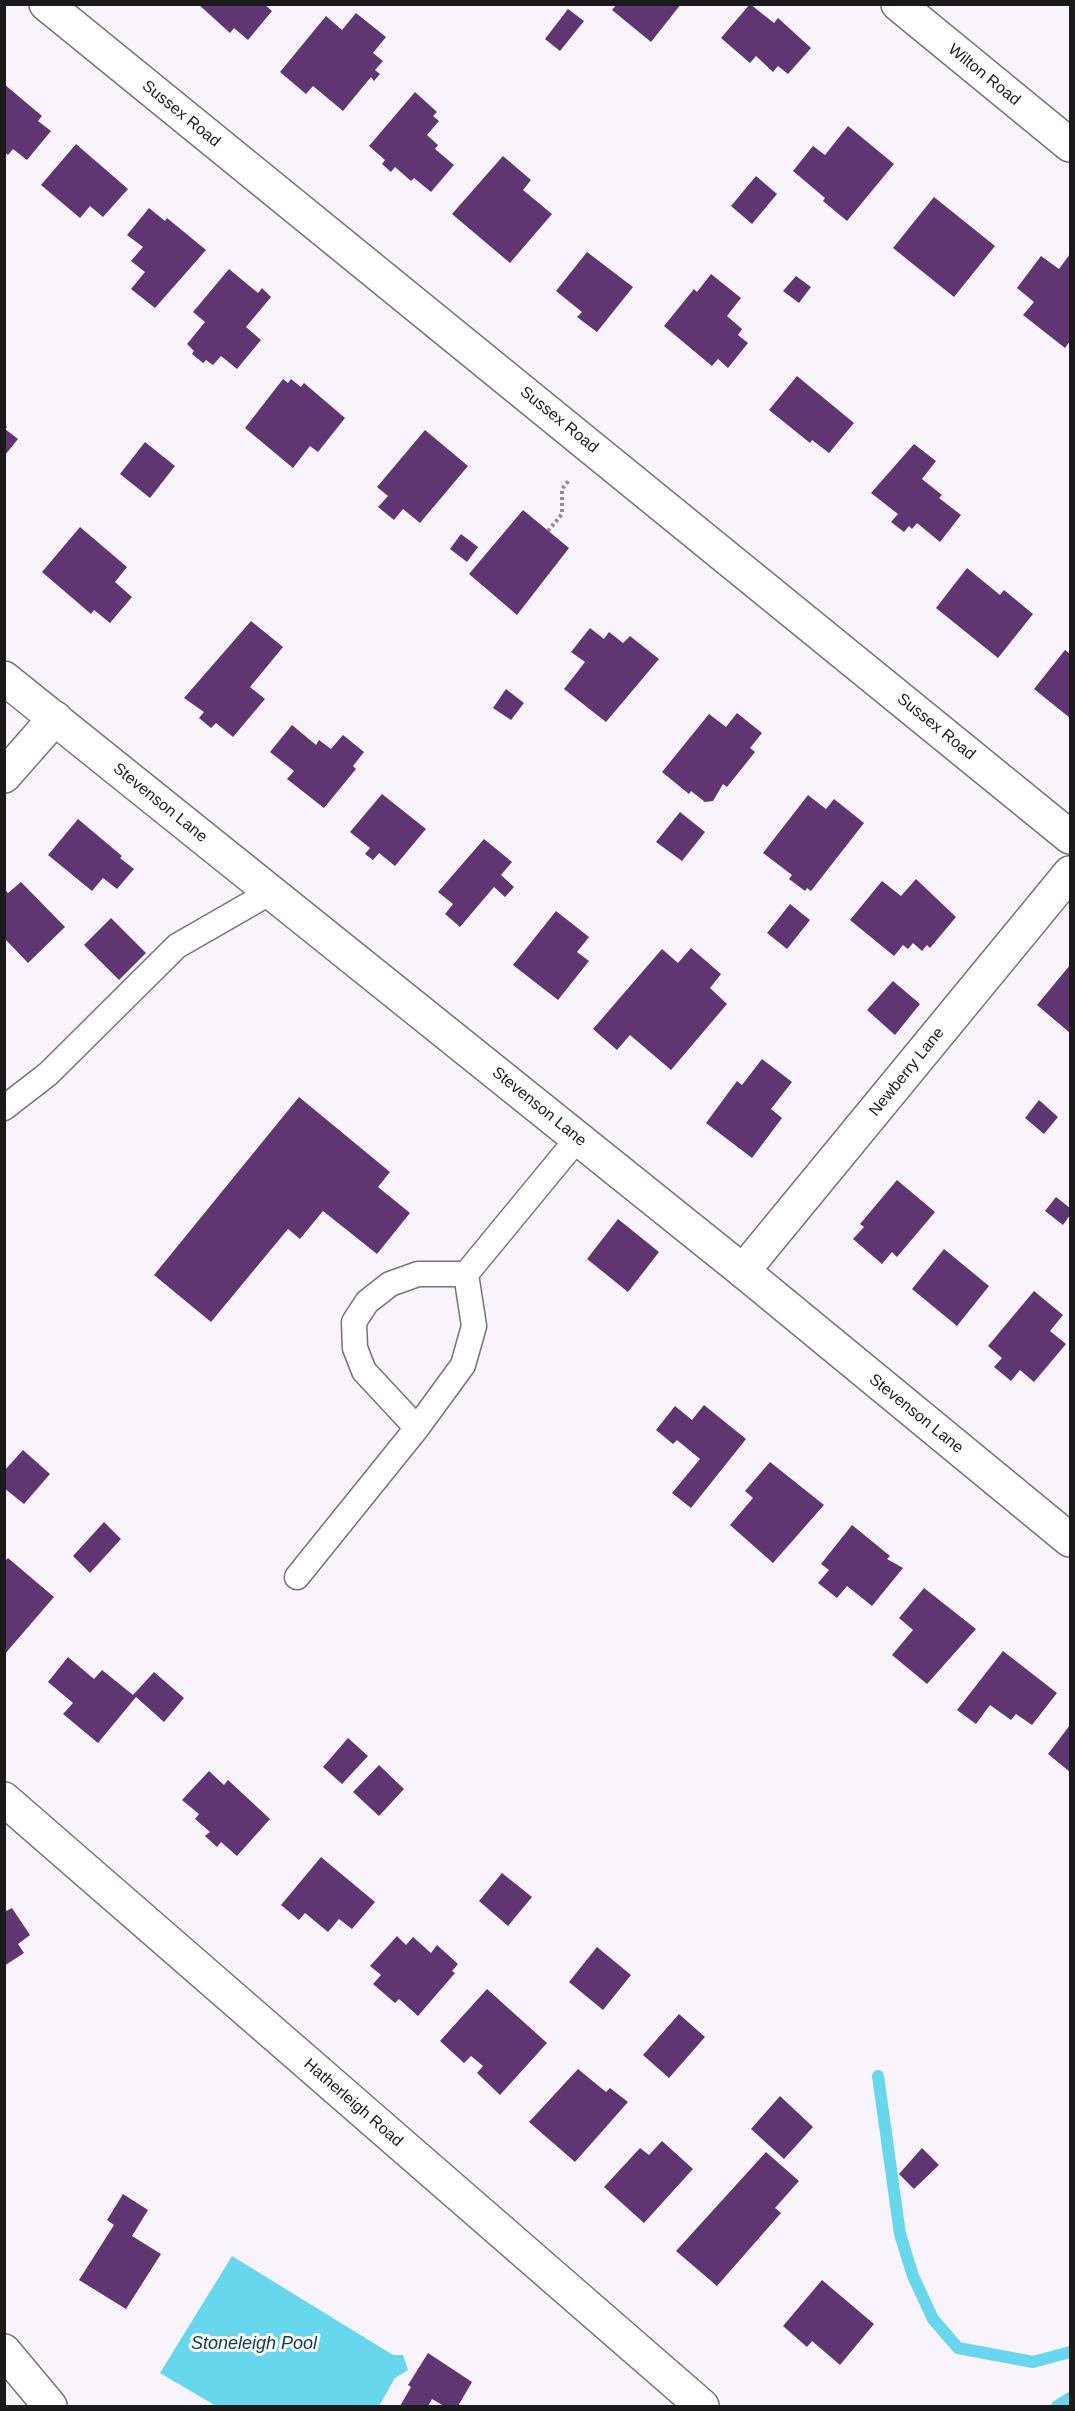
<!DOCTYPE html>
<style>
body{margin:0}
#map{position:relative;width:1075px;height:2411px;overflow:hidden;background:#f9f3fb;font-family:Arial,sans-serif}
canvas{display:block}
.frame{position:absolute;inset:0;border:6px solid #1b191c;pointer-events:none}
</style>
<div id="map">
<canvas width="1075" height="2411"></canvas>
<div class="frame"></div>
</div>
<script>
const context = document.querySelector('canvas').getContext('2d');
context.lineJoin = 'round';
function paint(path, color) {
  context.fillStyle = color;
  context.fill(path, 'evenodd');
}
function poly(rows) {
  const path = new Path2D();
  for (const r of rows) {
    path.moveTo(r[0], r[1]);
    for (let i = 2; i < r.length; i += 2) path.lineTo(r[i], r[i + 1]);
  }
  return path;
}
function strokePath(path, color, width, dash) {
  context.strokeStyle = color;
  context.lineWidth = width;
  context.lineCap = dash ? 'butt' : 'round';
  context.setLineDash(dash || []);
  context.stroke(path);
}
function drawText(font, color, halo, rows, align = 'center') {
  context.font = font + ' Arial,sans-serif';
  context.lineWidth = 6;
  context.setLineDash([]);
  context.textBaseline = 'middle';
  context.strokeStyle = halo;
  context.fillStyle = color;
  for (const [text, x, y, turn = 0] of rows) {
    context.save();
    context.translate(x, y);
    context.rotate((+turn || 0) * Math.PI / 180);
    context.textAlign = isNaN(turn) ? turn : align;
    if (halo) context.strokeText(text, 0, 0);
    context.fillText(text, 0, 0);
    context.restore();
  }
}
paint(poly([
 [232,2256,393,2355,403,2355,408,2370,395,2378,379,2406,216,2406,160,2373]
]), '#66d7ed');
strokePath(poly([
 [878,2076,900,2234,913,2276,933,2319,958,2348,1033,2362,1070,2352],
 [1057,2406,1070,2398]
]), '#66d7ed', 12);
paint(poly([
 [198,4,264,4,272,11,248,40,234,28,230,33],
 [617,4,681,4,651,42,612,10],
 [750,4,774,23,778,18,811,48,788,74,778,66,773,72,756,56,750,63,721,38],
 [568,9,584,21,560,51,545,39],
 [356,13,386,37,373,53,383,61,375,70,380,74,374,81,371,77,343,111,313,86,306,94,280,72,326,16,342,30],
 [4,84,42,116,38,121,51,131,27,160,13,149,8,155,4,152],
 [415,92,437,112,433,116,439,121,427,135,438,145,435,149,454,165,431,192,414,178,411,181,395,167,391,172,382,164,385,160,369,146],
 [848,126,894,164,847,221,823,201,825,198,793,171,813,146,825,155],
 [76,144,128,189,103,217,90,206,80,218,41,185],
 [503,156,531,180,523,190,552,214,510,263,452,214],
 [756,176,777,194,752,224,731,206],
 [934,197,995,246,954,297,893,248],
 [149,208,165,221,167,218,206,250,155,308,131,289,145,272,131,261,143,247,127,235],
 [587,252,633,287,597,332,577,317,582,312,556,291],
 [1070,254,1070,341,1065,348,1023,315,1034,302,1017,288,1041,256,1059,269],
 [229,269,258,293,262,288,271,297,246,327,261,340,237,369,221,356,213,365,206,360,203,363,192,354,194,351,187,344,205,322,193,312],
 [711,274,741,298,727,316,742,329,738,335,748,343,728,368,718,359,712,366,664,326,694,289,697,292],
 [796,276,811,287,799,303,783,291],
 [797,376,854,423,829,453,812,440,810,443,769,410],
 [283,379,288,383,291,379,301,387,304,383,345,418,318,452,310,446,293,468,245,428],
 [4,425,7,427,5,429,18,439,5,455],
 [425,430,468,466,420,523,403,509,394,520,378,507,388,496,377,487],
 [145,442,175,466,150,498,120,474],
 [914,444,936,461,922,479,942,495,939,498,961,515,940,542,917,523,912,529,909,526,904,532,891,522,898,514,871,493],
 [523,510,569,548,517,615,469,574],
 [80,527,127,567,115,582,132,597,110,623,94,610,91,614,42,572],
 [461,534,478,547,467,562,450,549],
 [967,568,1000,595,1004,590,1033,614,998,658,936,608],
 [251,621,283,647,250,687,265,699,233,737,216,723,211,728,199,718,204,712,184,698],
 [590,628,604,639,609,632,623,643,630,636,659,659,606,722,564,689,585,662,571,652],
 [1065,650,1070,654,1070,718,1034,689],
 [506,689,524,703,511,720,493,708],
 [737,713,762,733,750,748,755,752,727,787,723,784,713,801,705,802,691,791,689,794,662,772,709,714,726,727],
 [292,725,316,745,319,740,331,749,343,735,364,752,353,766,356,769,324,808,287,779,294,771,270,752],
 [382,794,426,829,395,866,379,853,373,860,365,854,370,848,350,832],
 [808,795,826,809,834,799,864,823,811,891,807,888,805,891,789,879,792,875,763,853],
 [680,812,705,832,682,861,656,842],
 [78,819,122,856,120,858,134,869,117,889,103,878,92,891,48,855],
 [484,839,512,862,501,875,514,887,505,897,494,887,460,927,445,914,453,904,438,892],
 [916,879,956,917,930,948,927,945,922,951,913,943,908,949,903,945,894,956,850,920,882,881,901,896],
 [21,882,65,927,28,963,4,938,4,889,8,893],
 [790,904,810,920,787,949,767,933],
 [556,911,589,937,577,952,589,961,558,1000,513,965],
 [111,918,146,953,119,980,84,945],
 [691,948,721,974,710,988,727,1004,671,1070,630,1035,617,1050,593,1029,662,949,678,963],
 [1070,965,1070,1033,1037,1005],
 [893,981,920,1004,895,1035,867,1010],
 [762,1059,792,1082,771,1109,782,1118,752,1158,706,1123,737,1081,742,1085],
 [299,1097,390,1172,378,1187,410,1213,377,1254,323,1211,300,1239,288,1229,211,1322,154,1275],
 [1039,1100,1058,1117,1044,1134,1025,1118],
 [897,1180,935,1212,897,1257,892,1252,882,1264,853,1239,864,1227,860,1224],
 [1056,1197,1070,1208,1070,1215,1063,1225,1045,1211],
 [618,1219,659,1252,628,1292,587,1259],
 [944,1249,989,1286,957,1326,912,1289],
 [1034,1291,1063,1315,1050,1331,1066,1344,1034,1382,1020,1370,1011,1381,994,1367,1002,1358,988,1346],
 [704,1405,746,1439,691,1508,672,1493,700,1459,677,1440,673,1444,656,1430,675,1406,692,1420],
 [23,1450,50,1474,24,1504,4,1488,4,1471],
 [770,1462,824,1505,773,1563,730,1525,753,1498,745,1491],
 [104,1522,121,1539,90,1573,73,1556],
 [852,1525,890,1556,887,1559,903,1568,872,1606,847,1586,837,1598,818,1583,829,1570,821,1564],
 [8,1558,54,1597,4,1655,4,1562],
 [924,1588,976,1629,927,1684,892,1655,913,1630,899,1618],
 [1003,1651,1057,1693,1032,1725,1016,1714,1011,1720,990,1705,976,1724,957,1710],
 [68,1657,94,1679,102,1670,133,1695,154,1672,184,1698,164,1722,136,1697,98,1743,63,1714,73,1703,48,1682],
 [1070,1725,1070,1772,1048,1754],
 [348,1738,368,1756,342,1784,323,1767],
 [379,1765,404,1789,379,1816,353,1792],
 [209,1771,224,1785,228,1780,270,1819,237,1856,221,1842,217,1847,205,1836,210,1832,195,1819,199,1814,182,1800],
 [321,1857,375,1902,352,1929,339,1919,328,1932,305,1913,299,1920,281,1905],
 [502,1873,532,1897,508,1926,479,1901],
 [12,1908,30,1935,18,1944,24,1953,4,1966,4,1912],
 [397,1936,406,1945,413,1937,431,1953,437,1945,458,1964,452,1971,455,1973,418,2016,399,1999,395,2003,373,1984,381,1975,370,1966],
 [597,1947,631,1975,603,2010,569,1982],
 [487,1989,547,2043,500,2095,477,2073,483,2066,471,2056,464,2063,440,2041],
 [679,2014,705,2037,669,2078,643,2055],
 [578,2069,606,2092,610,2088,628,2102,575,2162,529,2122],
 [780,2096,813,2127,784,2159,751,2129],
 [662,2141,693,2169,644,2223,604,2187,640,2148,649,2155],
 [922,2148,939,2165,914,2189,899,2174],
 [766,2152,799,2181,775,2208,781,2213,717,2286,676,2251],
 [123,2194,148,2210,132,2236,161,2254,126,2309,79,2280,114,2225,107,2220],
 [822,2280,874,2324,840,2365,812,2341,807,2347,783,2326],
 [428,2353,472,2382,458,2406,444,2406,432,2399,428,2406,400,2406,411,2387,408,2385]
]), '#603672');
const service = poly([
 [4,1108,48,1074,177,946,271,892],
 [417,1428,364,1371,355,1348,354,1322,367,1302,390,1284,418,1274,466,1274],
 [297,1577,417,1428,463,1365,474,1326,466,1274,578,1138]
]);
const minor = poly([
 [46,4,1070,837],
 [898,4,1070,145],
 [4,776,55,718],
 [743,1271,1070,873],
 [4,1799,702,2406],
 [4,2351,50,2406]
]);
const tertiary = poly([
 [4,678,743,1271,1070,1540]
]);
strokePath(service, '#77727a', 27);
strokePath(minor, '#77727a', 36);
strokePath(tertiary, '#77727a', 36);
strokePath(poly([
 [548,531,562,514,562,489,570,479]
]), '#908c92', 4, [3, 3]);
strokePath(service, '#fff', 24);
strokePath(minor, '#fff', 33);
strokePath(tertiary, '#fff', 33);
drawText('16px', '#1b191c', '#fff', [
 ["Wilton Road",984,75,39],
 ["Sussex Road",181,114,39],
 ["Sussex Road",559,420,39],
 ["Sussex Road",936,727,39],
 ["Stevenson Lane",160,803,39],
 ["Newberry Lane",907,1072,-51],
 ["Stevenson Lane",539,1107,39],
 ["Stevenson Lane",916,1414,39],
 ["Hatherleigh Road",353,2103,41]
]);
drawText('italic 18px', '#0a4049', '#fff', [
 ["Stoneleigh Pool",254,2344]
]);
</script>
